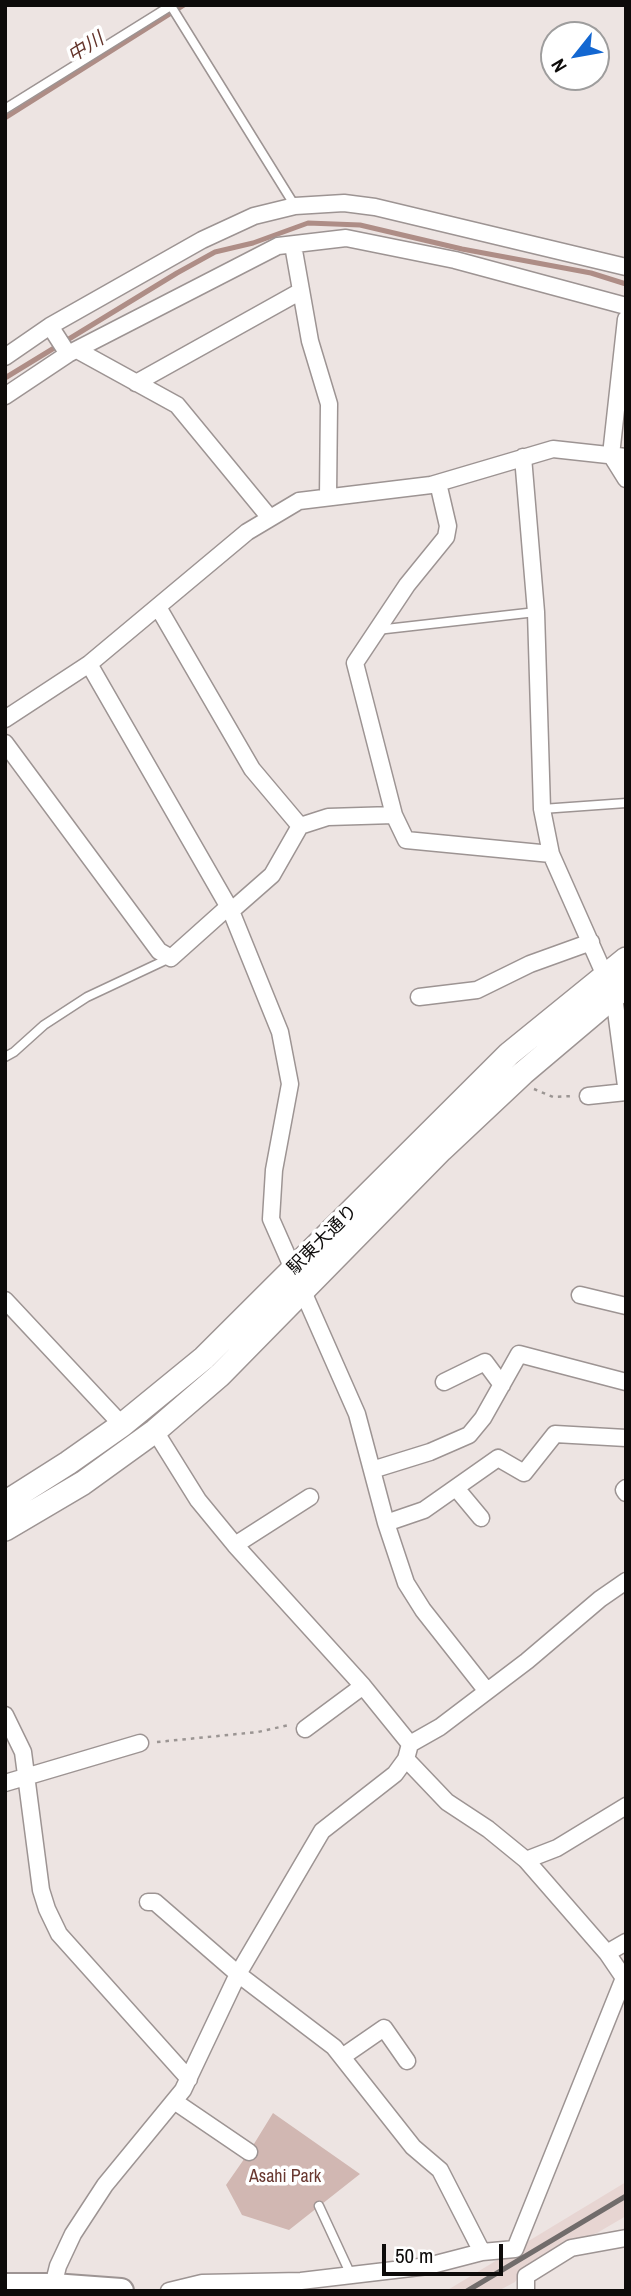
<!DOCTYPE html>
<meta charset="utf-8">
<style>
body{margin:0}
#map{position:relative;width:631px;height:2296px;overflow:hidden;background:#ede4e2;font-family:"Archivo Narrow",sans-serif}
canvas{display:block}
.frame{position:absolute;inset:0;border:7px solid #0d0b0a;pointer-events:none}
.north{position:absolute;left:540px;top:21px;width:70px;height:70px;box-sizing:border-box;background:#fff;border:2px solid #9e9d9d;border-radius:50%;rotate:239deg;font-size:19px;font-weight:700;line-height:28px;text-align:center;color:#0d0b0a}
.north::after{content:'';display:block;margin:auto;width:24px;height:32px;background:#1367d1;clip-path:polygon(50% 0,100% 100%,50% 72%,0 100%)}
.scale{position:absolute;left:382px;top:2244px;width:121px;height:32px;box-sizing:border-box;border:4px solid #0d0b0a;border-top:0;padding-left:9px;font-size:21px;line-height:24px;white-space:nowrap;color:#0d0b0a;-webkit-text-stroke:5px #fff;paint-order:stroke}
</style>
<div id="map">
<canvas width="631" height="2296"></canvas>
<div class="frame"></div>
<div class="north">N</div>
<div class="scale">50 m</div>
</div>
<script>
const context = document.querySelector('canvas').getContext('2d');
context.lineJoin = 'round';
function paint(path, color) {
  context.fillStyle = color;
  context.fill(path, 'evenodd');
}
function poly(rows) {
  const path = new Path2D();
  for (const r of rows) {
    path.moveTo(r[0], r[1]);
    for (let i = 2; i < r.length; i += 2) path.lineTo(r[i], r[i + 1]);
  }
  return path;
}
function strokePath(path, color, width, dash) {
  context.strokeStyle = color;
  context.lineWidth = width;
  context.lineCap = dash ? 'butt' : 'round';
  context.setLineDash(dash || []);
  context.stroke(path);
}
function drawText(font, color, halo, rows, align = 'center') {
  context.font = font + ' "Archivo Narrow","Noto Sans JP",sans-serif';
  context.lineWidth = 7;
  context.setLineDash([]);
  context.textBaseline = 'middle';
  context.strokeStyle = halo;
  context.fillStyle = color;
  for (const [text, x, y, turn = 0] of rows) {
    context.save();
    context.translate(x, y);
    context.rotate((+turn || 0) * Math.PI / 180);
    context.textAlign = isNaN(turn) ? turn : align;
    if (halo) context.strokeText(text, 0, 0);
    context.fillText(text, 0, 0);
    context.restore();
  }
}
paint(poly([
 [626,2182,626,2216,597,2233,569,2242,522,2271,515,2282,498,2291,446,2291]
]), '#e7d5d2');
paint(poly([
 [273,2113,360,2174,289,2230,242,2215,226,2185,249,2152]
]), '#d1b7b2');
strokePath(poly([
 [5,118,184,5],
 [5,378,177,273,215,252,253,243,308,223,360,225,462,249,591,273,626,284]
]), '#ae8d86', 5);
const lane = poly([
 [171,6,295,206],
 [5,109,172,5],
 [377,630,536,612],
 [542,809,626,803],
 [5,1057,14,1052,44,1025,87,997,170,958],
 [319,2206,351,2275]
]);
const street = poly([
 [293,245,310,341,329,404,328,497],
 [626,319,611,455,626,479],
 [50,326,68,354],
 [77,350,177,405,270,518],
 [5,357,50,326,202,240,254,216,295,206,344,203,375,207,626,267],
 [136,383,301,291],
 [5,396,68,354,278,246,346,238,455,260,626,306],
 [523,457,536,612,542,809,551,854,614,996,626,1086],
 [158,607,252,769,300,826],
 [89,664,231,911,280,1032,290,1084,274,1170,271,1219,357,1414,386,1523,406,1583,423,1610,486,1690],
 [5,719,89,664,247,532,299,501,431,485,553,449,626,457],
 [5,743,159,951,171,958,228,907],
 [394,815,355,663,407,585,446,537,448,526,438,483],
 [231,911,272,875,300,826,328,817,394,815,406,840,551,854],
 [419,997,477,990,530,964,591,942],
 [588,1096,626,1092],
 [580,1295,626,1306],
 [5,1300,122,1425],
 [444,1382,485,1362,502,1385],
 [155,1431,198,1500,235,1545,363,1686,410,1744],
 [372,1470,430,1452,469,1435,483,1418,519,1354,626,1382],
 [456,1488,481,1518],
 [626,1488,624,1490,626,1493],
 [386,1523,424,1510,498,1458,524,1473,555,1434,626,1438],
 [235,1545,310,1497],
 [5,1715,23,1752,41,1890,47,1909,59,1934,189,2079],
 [305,1729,363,1686],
 [5,1783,140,1743],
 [526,1860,557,1848,626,1806],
 [148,1902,155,1902,238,1974,334,2047,413,2147,440,2170,482,2252],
 [607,1953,626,1942],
 [342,2057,384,2028,407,2061],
 [174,2101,249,2152],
 [53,2286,58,2266,73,2234,105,2185,183,2090,238,1974,322,1831,395,1774,406,1759,410,1744,440,1727,527,1661,600,1599,626,1581],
 [169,2291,202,2283,301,2281,428,2266,482,2252,515,2249,624,1978,607,1953,526,1860,488,1829,447,1802,406,1759],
 [526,2291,526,2276,571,2248,626,2238]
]);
const secondary = poly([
 [5,1503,68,1463,122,1425,204,1358,509,1054,626,959],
 [5,1529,83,1483,155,1431,220,1375,441,1150,523,1073,626,986]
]);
const primary = poly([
 [5,2286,53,2286,121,2291]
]);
strokePath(lane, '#9d9493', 11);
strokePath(street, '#9d9493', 19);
strokePath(secondary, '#9d9493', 26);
strokePath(primary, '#9d9493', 28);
strokePath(poly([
 [534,1089,553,1097,574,1096],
 [157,1742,258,1732,289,1725]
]), '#9b9593', 2.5, [3.5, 5]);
strokePath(lane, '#fff', 8);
strokePath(street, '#fff', 16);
strokePath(secondary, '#fff', 23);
strokePath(primary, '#fff', 24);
strokePath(poly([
 [467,2291,626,2196]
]), '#716c6b', 5);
drawText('18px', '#0d0b0a', '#fff', [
 ["駅東大通り",323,1240,-45]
]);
drawText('18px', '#693830', '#fff', [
 ["Asahi Park",285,2177]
]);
drawText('italic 19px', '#63332a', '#fff', [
 ["中川",86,48,-32]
]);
</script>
